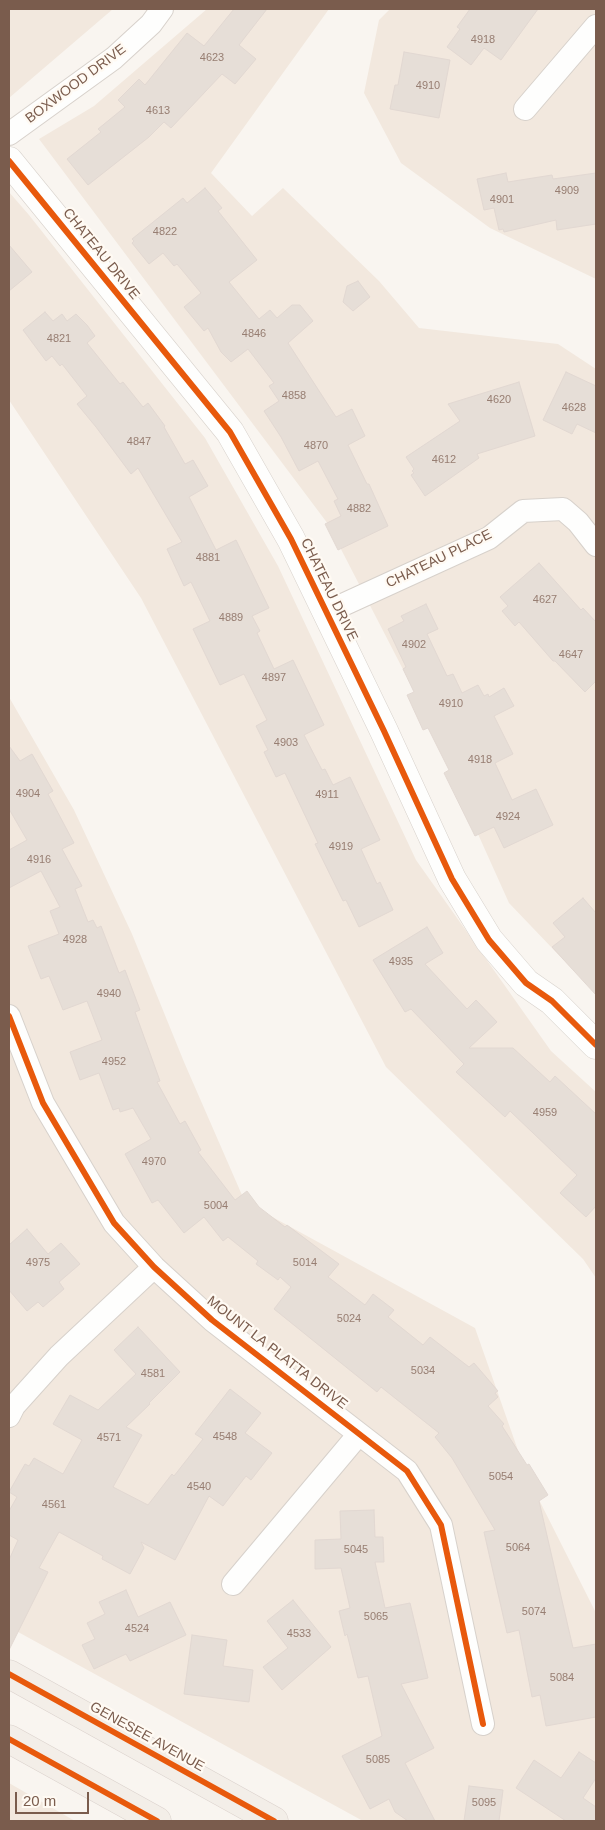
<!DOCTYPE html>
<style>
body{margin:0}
#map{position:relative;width:605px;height:1830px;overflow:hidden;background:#f9f5f0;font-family:Arial,sans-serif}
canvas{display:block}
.frame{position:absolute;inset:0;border:10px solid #7a5c4d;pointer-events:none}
.scale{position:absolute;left:15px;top:1792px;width:74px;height:22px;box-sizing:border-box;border:2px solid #7a5c4d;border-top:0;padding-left:6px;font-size:15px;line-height:18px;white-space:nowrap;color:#7a5c4d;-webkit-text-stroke:4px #fffaf3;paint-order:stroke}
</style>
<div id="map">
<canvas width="605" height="1830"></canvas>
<div class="frame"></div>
<div class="scale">20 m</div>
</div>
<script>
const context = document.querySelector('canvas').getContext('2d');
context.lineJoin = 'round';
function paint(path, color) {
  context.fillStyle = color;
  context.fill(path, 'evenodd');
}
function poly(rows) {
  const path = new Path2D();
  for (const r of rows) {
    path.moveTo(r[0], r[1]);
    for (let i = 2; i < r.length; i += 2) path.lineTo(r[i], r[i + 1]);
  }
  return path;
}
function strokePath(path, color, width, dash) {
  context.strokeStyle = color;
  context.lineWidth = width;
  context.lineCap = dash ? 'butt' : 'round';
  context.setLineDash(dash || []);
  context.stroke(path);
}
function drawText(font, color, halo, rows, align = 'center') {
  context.font = font + ' Arial,sans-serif';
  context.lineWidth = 4.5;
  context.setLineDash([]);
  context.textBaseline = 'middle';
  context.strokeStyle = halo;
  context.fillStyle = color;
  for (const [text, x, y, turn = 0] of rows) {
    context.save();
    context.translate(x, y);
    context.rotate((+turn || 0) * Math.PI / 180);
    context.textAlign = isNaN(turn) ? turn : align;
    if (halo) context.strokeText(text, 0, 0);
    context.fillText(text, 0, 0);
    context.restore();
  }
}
paint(poly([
 [9,9,113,9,9,98],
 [207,9,329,9,211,173,252,216,283,188,379,281,419,328,558,344,596,369,596,994,509,903,410,683,328,524,39,139,94,106],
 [390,9,596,9,596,279,490,228,401,163,364,93,379,20],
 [9,192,29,215,205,438,278,566,416,860,551,1051,596,1092,596,1278,583,1259,386,1067,141,598,9,400],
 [9,697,74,810,132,934,184,1062,245,1202,475,1328,527,1476,596,1613,596,1821,363,1821,9,1627],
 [9,1783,75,1821,9,1821]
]), '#f2e8de');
const building = poly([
 [234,9,267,9,239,45,256,59,235,84,222,74,171,128,164,122,149,137,88,185,67,159,101,132,98,129,125,107,118,100,139,79,145,85,187,33,204,46,234,9],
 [470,9,538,9,501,60,484,48,471,65,447,47,460,29,457,27,470,9],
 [404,52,450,60,439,118,390,109,395,85,398,85,404,52],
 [506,173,508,182,552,175,553,179,596,173,596,224,557,230,556,220,504,232,503,229,499,230,494,208,484,210,477,179,506,173],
 [205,188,222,208,218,211,257,260,229,282,259,319,270,310,277,318,292,305,300,305,313,321,288,343,336,417,352,409,365,436,348,445,367,484,369,484,388,526,338,550,325,524,341,516,334,501,338,499,318,461,299,471,281,437,264,411,279,401,269,386,274,383,248,349,231,362,221,352,208,328,204,331,184,307,201,293,177,264,174,266,163,253,149,264,132,243,134,241,132,239,183,198,187,203,205,188],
 [9,245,32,272,9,291,9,245],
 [358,281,370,297,353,311,343,302,347,286,358,281],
 [45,312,53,321,62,314,67,321,76,314,87,325,95,336,87,343,120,384,123,382,143,407,148,403,165,426,164,427,185,464,193,460,208,486,189,497,216,550,236,540,269,608,252,616,260,631,257,633,274,669,293,660,324,725,304,735,322,770,325,769,333,785,350,777,380,840,361,849,377,884,380,882,393,910,359,927,346,900,343,901,315,844,318,843,285,773,276,777,264,752,268,750,256,726,267,720,244,674,220,685,193,629,210,621,191,582,184,586,167,549,182,542,138,468,131,474,96,427,77,404,87,396,62,364,60,366,52,356,46,361,23,330,45,312],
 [566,372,596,386,596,433,577,424,572,434,543,420,566,372],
 [519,382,535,436,477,454,479,458,425,496,411,475,414,473,412,471,414,469,406,457,460,421,448,404,519,382],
 [539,563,581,610,583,608,596,622,596,681,585,692,555,661,553,661,519,622,515,626,502,611,508,606,500,597,539,563],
 [426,604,438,629,427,634,447,676,453,674,462,693,478,685,484,696,488,694,489,697,504,688,514,706,494,716,513,754,495,763,512,800,536,789,553,825,504,848,494,827,475,836,444,773,449,770,428,728,423,730,407,695,414,692,403,669,406,667,388,629,404,621,401,616,426,604],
 [9,746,20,761,32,754,53,791,48,794,74,843,62,849,82,886,75,889,88,922,93,920,97,928,101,926,119,973,125,970,140,1010,135,1012,160,1081,157,1082,180,1124,185,1121,201,1150,198,1152,235,1200,247,1191,259,1207,285,1227,287,1225,339,1264,328,1277,365,1305,373,1294,394,1310,388,1317,423,1345,430,1337,469,1367,474,1363,498,1391,495,1393,498,1397,488,1406,504,1424,502,1426,527,1465,529,1464,548,1495,539,1501,573,1648,596,1644,596,1717,546,1726,540,1695,532,1697,519,1630,507,1633,484,1532,495,1530,452,1458,435,1437,439,1433,381,1387,377,1392,274,1309,291,1287,280,1277,278,1280,256,1264,258,1261,228,1237,223,1241,204,1217,184,1233,158,1200,152,1203,125,1154,151,1139,133,1108,120,1112,119,1108,113,1110,99,1073,80,1080,70,1052,102,1040,87,1001,63,1010,49,976,41,979,28,946,59,934,50,911,60,907,41,871,9,888,9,850,27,840,9,809,9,746],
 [583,898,596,913,596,995,552,947,565,937,553,923,583,898],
 [427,927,443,953,425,964,467,1009,476,1000,497,1022,469,1048,513,1048,550,1082,555,1076,596,1114,596,1206,586,1217,560,1193,577,1175,510,1111,505,1117,456,1072,464,1064,411,1009,405,1012,373,960,427,927],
 [27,1229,48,1254,61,1243,80,1264,59,1282,64,1289,43,1307,38,1302,27,1311,9,1290,9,1245,27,1229],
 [138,1327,180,1372,149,1403,150,1404,126,1427,142,1435,113,1487,148,1505,172,1474,174,1476,203,1439,195,1434,230,1389,261,1413,245,1433,272,1453,251,1480,246,1476,223,1506,209,1496,175,1560,141,1542,144,1548,130,1574,102,1559,103,1556,59,1532,39,1568,48,1572,9,1650,9,1560,18,1540,9,1535,9,1511,17,1497,9,1492,25,1464,29,1466,34,1458,63,1474,82,1440,53,1424,70,1395,98,1410,136,1374,114,1350,138,1327],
 [374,1510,375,1537,383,1537,384,1562,375,1562,385,1608,410,1603,428,1678,401,1684,434,1748,405,1763,435,1821,408,1821,395,1812,389,1799,370,1809,342,1756,382,1736,368,1676,358,1678,347,1634,345,1636,339,1611,350,1608,341,1568,315,1569,315,1540,341,1539,340,1511,374,1510],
 [126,1590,138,1617,170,1602,186,1635,130,1661,126,1654,94,1669,82,1645,95,1639,87,1623,105,1614,99,1602,126,1590],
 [293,1600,331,1647,282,1690,263,1667,288,1648,267,1621,293,1600],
 [192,1635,227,1640,223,1666,253,1670,249,1702,184,1694,192,1635],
 [579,1752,596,1763,596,1778,583,1798,596,1807,596,1821,566,1821,516,1788,534,1760,561,1778,579,1752],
 [469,1786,503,1790,499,1821,464,1821,469,1786]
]);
paint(building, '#e6ded7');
strokePath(building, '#e2d8d2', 1);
const minor = poly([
 [525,109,596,26],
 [9,134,114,58,151,24,162,9],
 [325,613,489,538,523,511,563,509,578,522,596,545],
 [9,1016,43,1103,114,1223,154,1267,212,1320,407,1471,441,1525,483,1724],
 [9,1416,14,1406,59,1356,154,1267],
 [233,1584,359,1434]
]);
const tertiary = poly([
 [9,161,230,432,291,539,384,731,452,879,489,940,526,983,552,1001,596,1045]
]);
const primary = poly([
 [9,1674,274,1821],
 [9,1739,157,1821]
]);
strokePath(minor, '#d7d1cb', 24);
strokePath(tertiary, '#d7d1cb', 29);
strokePath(primary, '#dad1cc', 29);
strokePath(minor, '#fefefd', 22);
strokePath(tertiary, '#fefefd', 28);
strokePath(primary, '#f3eee8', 28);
strokePath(poly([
 [9,161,230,432,291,539,384,731,452,879,489,940,526,983,552,1001,596,1045],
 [9,1016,43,1103,114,1223,154,1267,212,1320,407,1471,441,1525,483,1724],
 [9,1674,274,1821],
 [9,1739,157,1821]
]), '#e8590c', 6);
drawText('11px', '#977e72', null, [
 ["4918",483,40],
 ["4623",212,58],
 ["4910",428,86],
 ["4613",158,111],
 ["4909",567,191],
 ["4901",502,200],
 ["4822",165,232],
 ["4846",254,334],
 ["4821",59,339],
 ["4858",294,396],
 ["4620",499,400],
 ["4628",574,408],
 ["4847",139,442],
 ["4870",316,446],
 ["4612",444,460],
 ["4882",359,509],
 ["4881",208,558],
 ["4627",545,600],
 ["4889",231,618],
 ["4902",414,645],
 ["4647",571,655],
 ["4897",274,678],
 ["4910",451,704],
 ["4903",286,743],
 ["4918",480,760],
 ["4904",28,794],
 ["4911",327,795],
 ["4924",508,817],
 ["4919",341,847],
 ["4916",39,860],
 ["4928",75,940],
 ["4935",401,962],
 ["4940",109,994],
 ["4952",114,1062],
 ["4959",545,1113],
 ["4970",154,1162],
 ["5004",216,1206],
 ["4975",38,1263],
 ["5014",305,1263],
 ["5024",349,1319],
 ["5034",423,1371],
 ["4581",153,1374],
 ["4548",225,1437],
 ["4571",109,1438],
 ["5054",501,1477],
 ["4540",199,1487],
 ["4561",54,1505],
 ["5064",518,1548],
 ["5045",356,1550],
 ["5074",534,1612],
 ["5065",376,1617],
 ["4524",137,1629],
 ["4533",299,1634],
 ["5084",562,1678],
 ["5085",378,1760],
 ["5095",484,1803]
]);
drawText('14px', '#7a5c4d', '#fffaf3', [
 ["BOXWOOD DRIVE",76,84,-37],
 ["CHATEAU DRIVE",101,254,51],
 ["CHATEAU PLACE",439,559,-26],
 ["CHATEAU DRIVE",329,590,64],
 ["MOUNT LA PLATTA DRIVE",277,1353,38],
 ["GENESEE AVENUE",147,1737,29]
]);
</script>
